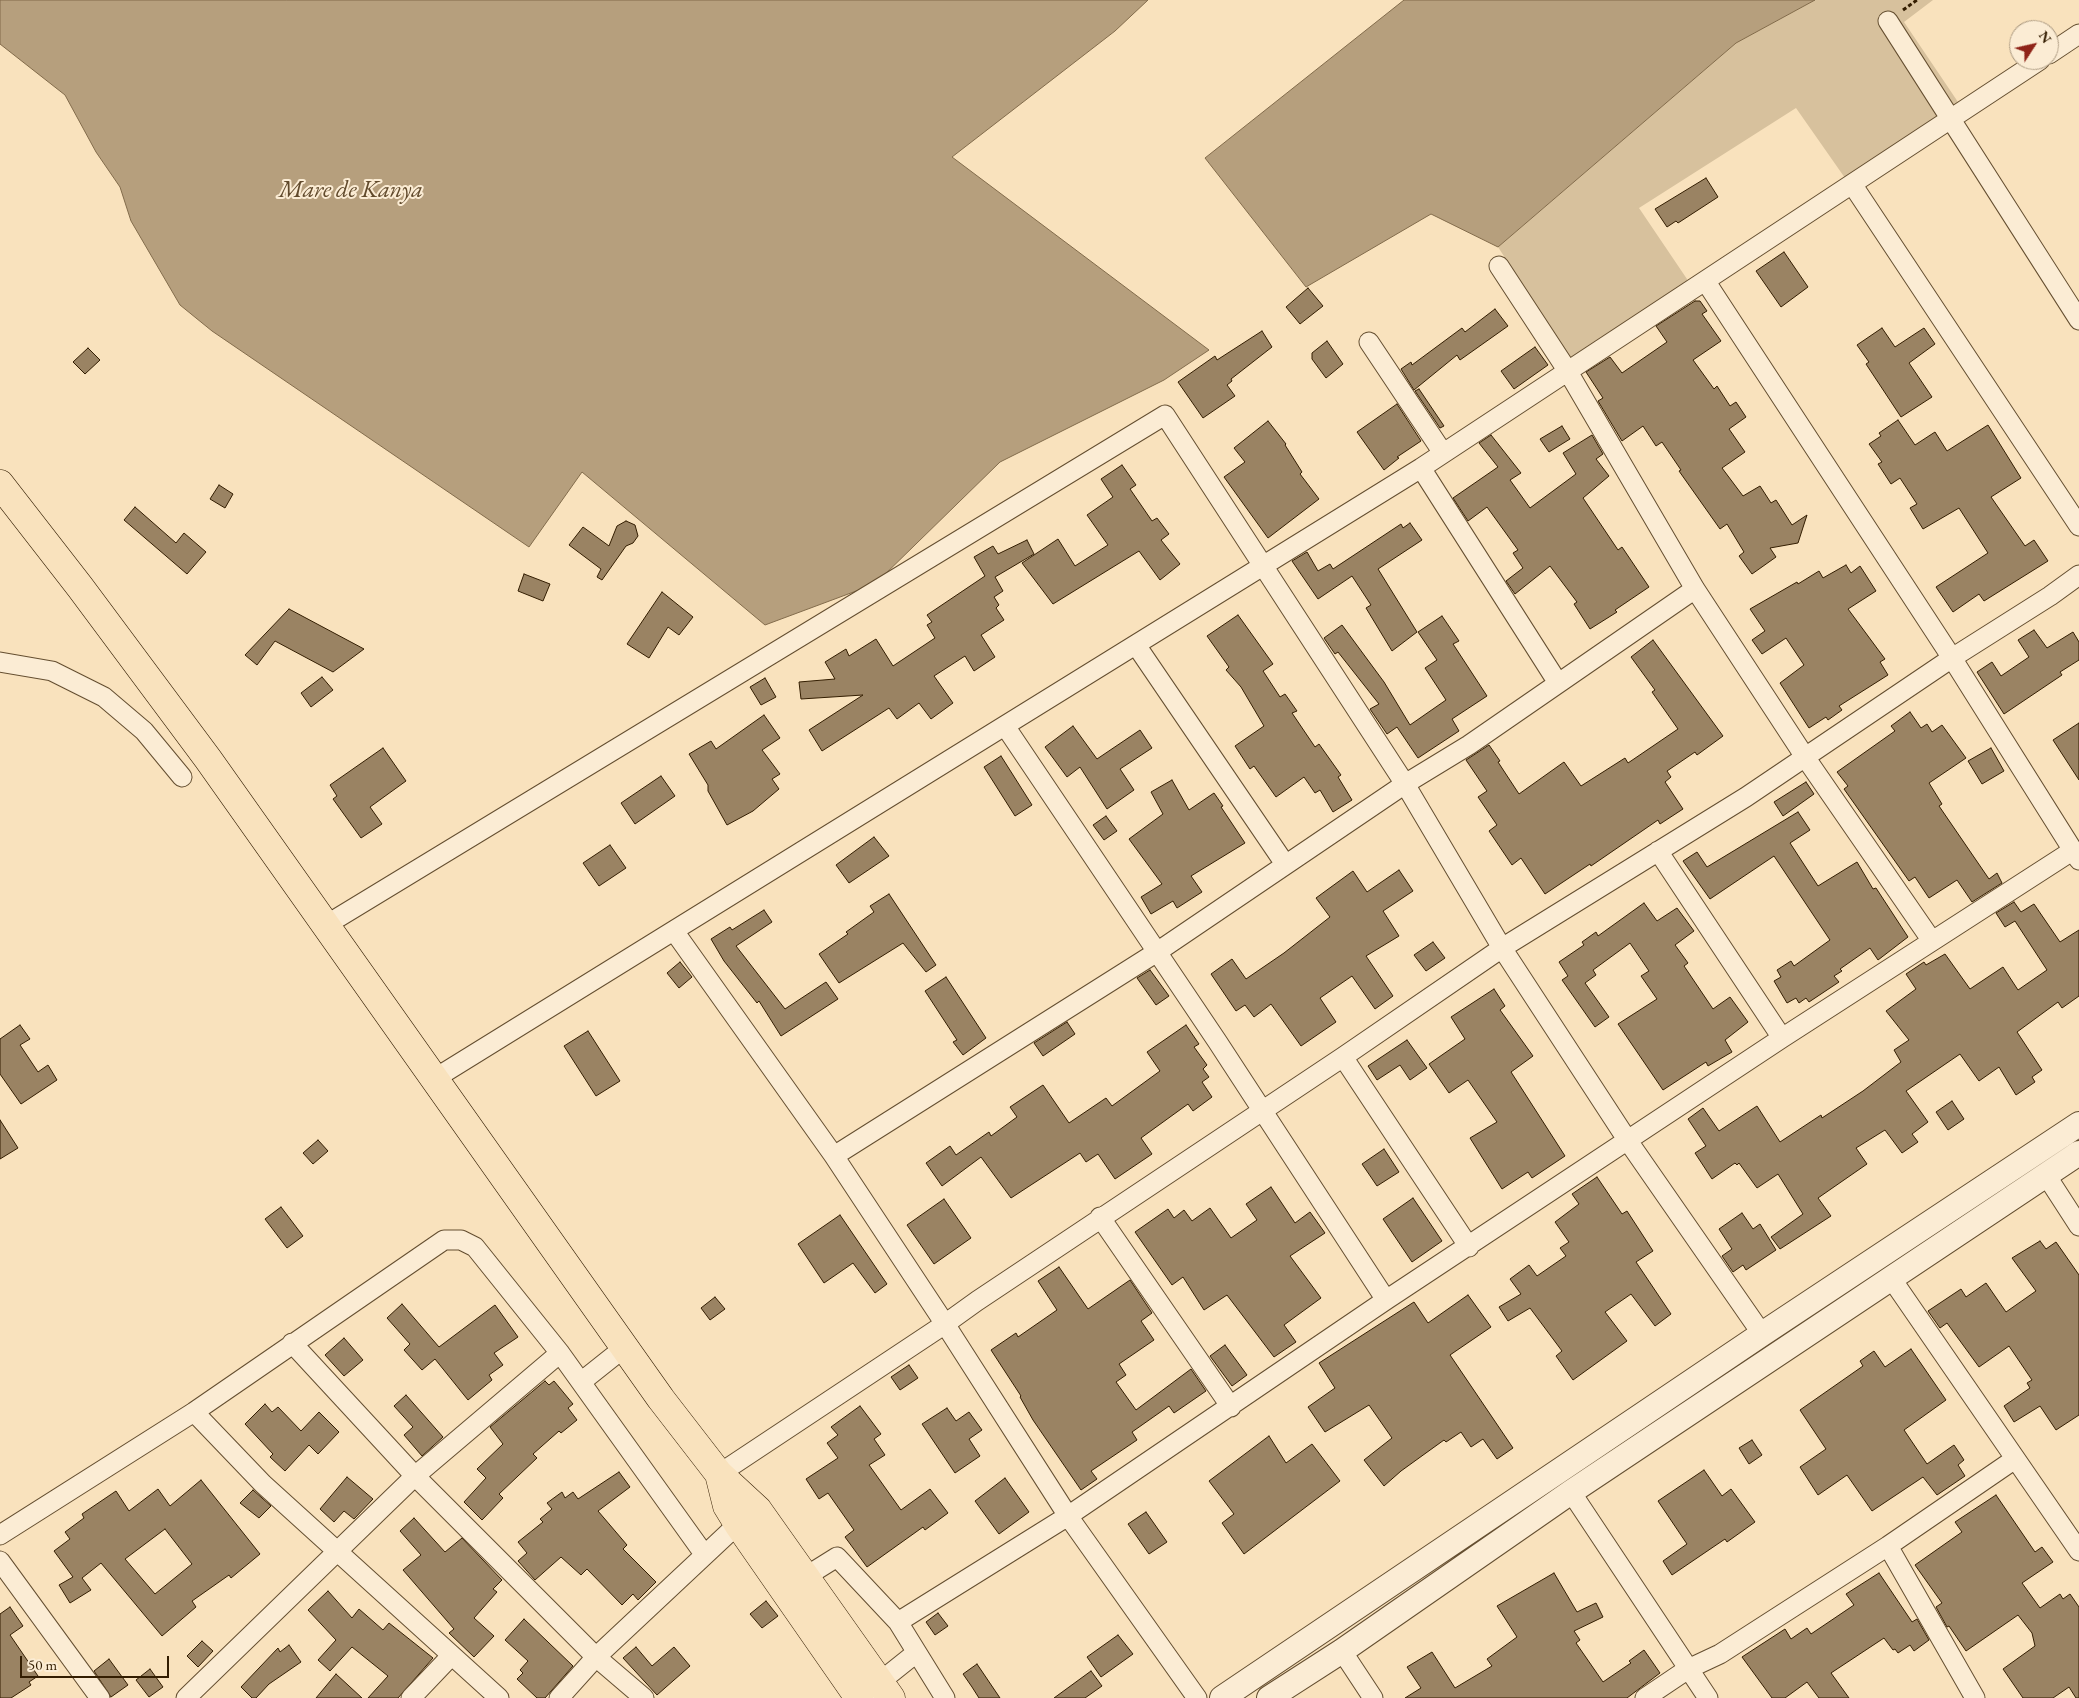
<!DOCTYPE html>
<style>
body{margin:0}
#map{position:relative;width:2079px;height:1698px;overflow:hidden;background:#f9e2bd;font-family:"EB Garamond",serif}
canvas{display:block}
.north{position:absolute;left:2009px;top:20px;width:50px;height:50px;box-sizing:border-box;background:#fbecd4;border:1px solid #ab9980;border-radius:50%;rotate:55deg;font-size:14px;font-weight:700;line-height:20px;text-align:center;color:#331d01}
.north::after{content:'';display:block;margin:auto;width:18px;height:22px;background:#8f2418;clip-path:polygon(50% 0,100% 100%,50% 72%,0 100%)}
.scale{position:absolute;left:20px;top:1656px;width:149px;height:22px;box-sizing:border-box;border:2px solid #331d01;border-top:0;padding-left:6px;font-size:15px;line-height:18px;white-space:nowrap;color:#331d01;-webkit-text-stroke:4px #fbecd4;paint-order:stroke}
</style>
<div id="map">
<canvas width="2079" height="1698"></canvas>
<div class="north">N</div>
<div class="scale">50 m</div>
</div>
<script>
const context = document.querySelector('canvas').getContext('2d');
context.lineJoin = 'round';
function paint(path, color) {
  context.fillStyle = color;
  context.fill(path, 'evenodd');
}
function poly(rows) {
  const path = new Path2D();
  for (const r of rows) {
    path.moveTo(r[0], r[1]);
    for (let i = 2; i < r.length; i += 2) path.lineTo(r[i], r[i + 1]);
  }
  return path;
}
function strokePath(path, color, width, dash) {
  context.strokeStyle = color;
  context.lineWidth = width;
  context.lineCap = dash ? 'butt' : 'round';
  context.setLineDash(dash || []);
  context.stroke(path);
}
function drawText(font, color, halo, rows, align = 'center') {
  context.font = font + ' "EB Garamond",serif';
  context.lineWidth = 4;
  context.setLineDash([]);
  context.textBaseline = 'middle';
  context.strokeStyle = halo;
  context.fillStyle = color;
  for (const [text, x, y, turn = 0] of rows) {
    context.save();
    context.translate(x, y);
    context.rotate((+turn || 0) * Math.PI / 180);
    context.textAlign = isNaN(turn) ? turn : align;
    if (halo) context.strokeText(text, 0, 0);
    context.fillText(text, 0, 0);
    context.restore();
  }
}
paint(poly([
 [1815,0,1933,0,1904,22,1958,102,1845,178,1796,108,1639,208,1689,282,1570,358,1498,247,1736,43]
]), '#d7c19d');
const water = poly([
 [0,0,1148,0,1115,31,952,157,1209,350,1164,380,1000,462,875,584,765,625,582,472,529,547,212,331,180,305,131,221,120,187,96,152,65,95,0,44,0,0],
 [1404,0,1815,0,1736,43,1498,247,1431,214,1306,287,1205,158,1404,0]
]);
paint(water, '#b69f7d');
strokePath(water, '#826b4b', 1);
const building = poly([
 [1706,178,1718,197,1678,223,1676,221,1667,227,1655,209,1706,178],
 [1784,252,1808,287,1781,307,1756,271,1784,252],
 [1308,288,1323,306,1300,324,1286,307,1308,288],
 [1695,301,1700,301,1707,311,1702,314,1721,341,1693,360,1714,389,1717,386,1730,406,1736,402,1746,417,1729,429,1745,452,1722,468,1743,496,1760,486,1771,503,1776,500,1792,525,1807,515,1798,543,1770,548,1776,557,1752,574,1739,556,1744,552,1727,524,1720,529,1679,471,1681,470,1662,442,1656,446,1643,426,1622,441,1598,401,1603,398,1586,372,1610,357,1622,373,1667,342,1656,326,1695,301],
 [1495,309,1508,326,1460,360,1457,355,1414,390,1401,369,1411,362,1412,365,1462,328,1465,332,1495,309],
 [1882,328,1895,347,1924,328,1935,344,1909,363,1932,397,1901,417,1866,364,1869,362,1857,345,1882,328],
 [1262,331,1272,347,1231,379,1232,381,1227,385,1235,396,1203,418,1178,382,1215,356,1217,360,1262,331],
 [1327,341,1343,364,1326,378,1312,359,1312,353,1327,341],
 [1535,347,1548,365,1514,389,1501,371,1535,347],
 [88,348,100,360,85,374,73,362,88,348],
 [1419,389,1444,426,1440,428,1415,391,1419,389],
 [1397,404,1421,441,1397,457,1399,458,1384,470,1357,432,1397,404],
 [1898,420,1915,445,1935,432,1947,451,1988,425,2021,478,1991,497,2025,546,2034,540,2048,561,1984,601,1979,594,1953,612,1936,587,1988,553,1959,508,1923,529,1910,508,1917,504,1900,478,1891,484,1878,464,1882,462,1869,444,1881,436,1879,433,1898,420],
 [1268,421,1286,444,1285,445,1302,472,1300,474,1319,499,1268,538,1224,477,1245,462,1234,448,1268,421],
 [1562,426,1570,439,1549,452,1540,439,1562,426],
 [1491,435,1521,473,1510,480,1530,508,1576,474,1563,453,1592,435,1603,454,1596,459,1609,476,1583,498,1618,550,1622,547,1649,587,1615,610,1617,612,1590,629,1574,604,1577,602,1550,566,1515,594,1506,581,1523,568,1513,553,1518,550,1487,507,1468,521,1453,498,1498,467,1479,443,1491,435],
 [1122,465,1136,485,1130,489,1152,521,1157,518,1169,534,1161,540,1180,564,1160,580,1139,551,1053,604,1022,563,1058,539,1075,566,1108,545,1087,515,1113,497,1101,479,1122,465],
 [219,485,233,494,225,508,210,499,219,485],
 [135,507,176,543,184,533,206,552,187,574,124,520,135,507],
 [626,521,635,525,638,536,633,543,626,546,602,580,597,577,601,569,569,545,583,527,609,546,617,526,626,521],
 [1410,523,1422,540,1378,569,1417,632,1392,651,1366,608,1371,605,1352,576,1318,599,1292,561,1307,552,1318,571,1330,564,1333,569,1401,524,1403,528,1410,523],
 [1027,540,1034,554,995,577,1003,591,994,597,999,605,996,608,1004,620,981,635,995,657,974,671,965,656,934,676,953,703,931,719,919,703,897,719,889,708,822,751,809,730,863,695,801,699,799,682,835,679,825,662,846,649,849,656,876,639,893,666,935,638,927,625,932,622,927,615,985,576,974,557,993,546,998,554,1027,540],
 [1846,565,1851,573,1860,566,1876,591,1848,609,1885,659,1880,662,1888,675,1839,706,1842,710,1828,720,1826,717,1809,728,1780,683,1804,665,1786,638,1762,654,1752,640,1765,631,1750,609,1797,582,1798,584,1819,571,1823,578,1846,565],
 [524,574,550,584,543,601,518,591,524,574],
 [662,592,693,617,679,635,668,627,649,658,627,644,662,592],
 [289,609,364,649,333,672,275,641,257,665,245,655,289,609],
 [1238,615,1273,664,1263,671,1280,697,1285,694,1297,711,1292,713,1315,747,1319,744,1341,775,1338,777,1352,800,1333,812,1320,790,1315,793,1304,777,1276,797,1254,766,1250,769,1235,746,1264,726,1241,687,1226,670,1229,667,1207,636,1238,615],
 [1442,616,1459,641,1453,644,1487,696,1452,719,1459,731,1418,758,1397,727,1387,734,1370,709,1379,704,1338,652,1335,654,1324,638,1342,625,1384,682,1410,725,1446,700,1425,668,1437,660,1418,632,1442,616],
 [2034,630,2047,648,2073,632,2079,642,2079,660,2060,672,2062,675,2004,714,1977,672,1992,662,2001,676,2029,657,2018,640,2034,630],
 [1653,640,1723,736,1697,755,1695,752,1667,771,1671,777,1665,782,1683,809,1660,824,1658,820,1591,866,1590,864,1545,894,1521,858,1512,865,1489,831,1497,825,1478,797,1487,791,1466,760,1489,745,1500,761,1498,762,1519,794,1564,762,1581,786,1625,758,1628,763,1678,729,1652,692,1655,690,1631,657,1653,640],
 [322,677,333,690,311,707,301,693,322,677],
 [765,678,776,697,761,705,750,687,765,678],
 [1910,712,1921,728,1927,724,1932,732,1942,725,1966,758,1929,783,1942,804,1939,806,1989,879,1997,873,2002,883,1972,902,1957,880,1929,898,1915,877,1909,881,1844,789,1848,786,1837,772,1895,731,1891,726,1910,712],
 [764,715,780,738,762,750,780,774,772,779,779,789,753,811,727,825,708,791,708,785,689,754,711,741,716,749,764,715],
 [2079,723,2079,780,2053,740,2079,723],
 [1073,726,1097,759,1140,730,1152,748,1120,769,1134,790,1107,809,1080,767,1067,777,1045,747,1073,726],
 [383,748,406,781,370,807,382,824,361,838,333,799,337,796,330,785,383,748],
 [1991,748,2004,771,1982,784,1968,761,1991,748],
 [1001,756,1032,805,1015,816,984,767,1001,756],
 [661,776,675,796,635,824,621,803,661,776],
 [1172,780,1189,810,1214,793,1223,806,1221,807,1245,843,1191,876,1202,892,1177,908,1173,901,1151,914,1141,897,1162,884,1129,839,1163,814,1151,792,1172,780],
 [1806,782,1814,794,1783,816,1774,802,1806,782],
 [1798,812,1810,830,1790,843,1818,886,1857,862,1873,889,1876,888,1908,937,1878,960,1870,948,1840,969,1842,971,1834,976,1839,982,1809,1002,1806,998,1799,1003,1796,998,1787,1003,1774,981,1781,977,1777,970,1791,961,1794,966,1830,940,1774,856,1710,899,1683,861,1697,852,1707,867,1798,812],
 [1106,816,1117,831,1104,840,1093,825,1106,816],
 [874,837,889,856,849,883,836,865,874,837],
 [610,845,626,868,599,886,583,863,610,845],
 [1399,870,1413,891,1383,911,1399,936,1366,956,1393,996,1375,1009,1352,976,1320,998,1336,1022,1301,1046,1271,1004,1254,1017,1245,1005,1236,1011,1211,974,1232,959,1246,979,1284,953,1330,917,1316,898,1353,871,1367,892,1399,870],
 [889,894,936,965,926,972,903,943,839,983,819,954,848,934,846,932,874,912,870,906,889,894],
 [2014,902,2021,912,2034,904,2060,942,2079,930,2079,996,2062,1008,2058,1002,2017,1032,2042,1070,2032,1077,2035,1082,2016,1095,1999,1067,1979,1081,1960,1054,1906,1091,1928,1122,1912,1134,1918,1142,1902,1153,1885,1130,1856,1148,1867,1164,1818,1198,1831,1216,1780,1249,1771,1237,1803,1214,1778,1174,1757,1188,1739,1163,1737,1165,1735,1163,1712,1179,1695,1153,1706,1146,1688,1119,1703,1108,1719,1131,1757,1106,1780,1142,1821,1115,1822,1118,1863,1091,1901,1062,1894,1050,1909,1040,1886,1011,1916,989,1906,974,1924,962,1926,965,1945,954,1970,989,2003,967,2018,990,2047,970,2015,921,2005,927,1996,913,2014,902],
 [1644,903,1657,921,1677,908,1694,931,1675,945,1688,963,1684,966,1713,1009,1730,997,1748,1022,1725,1040,1732,1052,1708,1066,1706,1062,1663,1090,1618,1024,1657,999,1641,976,1649,971,1630,943,1593,970,1596,975,1585,983,1609,1017,1595,1027,1562,980,1568,976,1559,962,1584,945,1582,942,1596,932,1598,936,1644,903],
 [764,910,772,922,736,946,785,1009,826,982,838,999,781,1036,759,1001,757,1003,724,961,711,939,730,927,732,930,764,910],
 [1433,942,1445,958,1426,971,1414,955,1433,942],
 [680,962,692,977,679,988,667,973,680,962],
 [1150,970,1169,996,1156,1005,1137,978,1150,970],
 [946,977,986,1038,963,1055,953,1042,957,1040,925,991,946,977],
 [1494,989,1505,1006,1500,1010,1533,1056,1511,1072,1565,1156,1532,1178,1528,1172,1502,1189,1470,1138,1497,1122,1468,1080,1449,1093,1429,1064,1465,1039,1451,1017,1494,989],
 [1067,1022,1075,1034,1043,1056,1034,1043,1067,1022],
 [20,1025,30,1039,20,1045,38,1072,48,1065,57,1080,21,1104,0,1074,0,1039,20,1025],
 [1186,1025,1199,1044,1194,1047,1207,1065,1203,1069,1209,1077,1202,1082,1212,1097,1193,1111,1188,1104,1141,1138,1152,1154,1115,1179,1098,1154,1086,1162,1080,1153,1011,1198,981,1157,942,1186,926,1163,950,1146,956,1155,989,1132,991,1136,1017,1117,1010,1107,1043,1085,1069,1123,1106,1098,1112,1106,1160,1071,1147,1052,1186,1025],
 [588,1031,620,1081,596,1096,564,1046,588,1031],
 [1407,1040,1427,1068,1410,1080,1400,1065,1377,1080,1368,1066,1407,1040],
 [1952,1101,1964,1119,1948,1130,1936,1112,1952,1101],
 [0,1120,18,1148,0,1159,0,1120],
 [318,1140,328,1151,313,1164,303,1153,318,1140],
 [1384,1149,1399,1172,1377,1186,1362,1164,1384,1149],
 [1597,1177,1622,1214,1627,1211,1653,1251,1636,1262,1671,1314,1655,1326,1631,1294,1605,1312,1627,1341,1573,1380,1556,1356,1562,1351,1530,1308,1508,1321,1499,1307,1521,1294,1510,1279,1529,1265,1537,1276,1566,1256,1560,1248,1569,1242,1555,1222,1579,1204,1572,1194,1597,1177],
 [1271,1187,1295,1223,1310,1212,1325,1233,1290,1256,1321,1298,1284,1325,1296,1342,1274,1357,1227,1295,1204,1310,1183,1277,1172,1285,1135,1232,1168,1209,1174,1218,1184,1210,1192,1221,1210,1208,1231,1238,1257,1220,1246,1204,1271,1187],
 [1413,1198,1442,1241,1412,1262,1383,1219,1413,1198],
 [944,1199,971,1238,934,1264,907,1225,944,1199],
 [281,1207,303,1236,287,1248,265,1219,281,1207],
 [1742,1213,1753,1229,1760,1224,1776,1250,1746,1270,1743,1265,1733,1272,1722,1256,1732,1249,1719,1229,1742,1213],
 [840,1215,887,1284,875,1293,853,1263,824,1283,798,1244,840,1215],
 [2040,1241,2046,1249,2056,1242,2079,1275,2079,1415,2056,1430,2040,1406,2014,1422,2004,1406,2030,1388,2027,1383,2032,1380,2009,1346,1979,1367,1947,1323,1940,1328,1928,1311,1961,1289,1966,1297,1986,1283,2006,1312,2036,1291,2012,1258,2040,1241],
 [1059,1267,1088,1309,1130,1280,1152,1313,1141,1321,1154,1340,1119,1364,1126,1375,1116,1382,1136,1410,1191,1369,1206,1391,1174,1413,1169,1406,1132,1432,1137,1440,1091,1471,1097,1479,1081,1490,1033,1420,1020,1397,1021,1396,991,1350,1016,1333,1018,1337,1057,1310,1038,1281,1059,1267],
 [1468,1295,1491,1327,1450,1355,1513,1448,1497,1459,1483,1439,1471,1447,1461,1432,1446,1442,1444,1440,1401,1471,1384,1486,1364,1460,1392,1438,1369,1405,1325,1432,1308,1407,1335,1388,1319,1363,1414,1302,1428,1323,1468,1295],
 [715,1297,725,1309,710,1320,701,1308,715,1297],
 [402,1304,439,1347,495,1305,518,1337,494,1353,503,1365,489,1375,492,1380,468,1400,435,1359,422,1370,404,1350,410,1344,387,1318,402,1304],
 [344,1338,363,1360,344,1376,325,1355,344,1338],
 [1225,1345,1247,1375,1232,1386,1210,1356,1225,1345],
 [1911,1349,1946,1400,1904,1430,1927,1464,1954,1445,1964,1460,1958,1465,1965,1476,1937,1495,1923,1477,1872,1511,1847,1475,1818,1495,1800,1467,1826,1449,1800,1410,1863,1366,1860,1361,1874,1351,1885,1367,1911,1349],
 [909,1365,918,1378,900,1390,891,1377,909,1365],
 [545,1381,549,1385,554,1381,573,1404,568,1408,577,1420,561,1433,559,1431,533,1454,537,1458,499,1494,503,1498,482,1520,464,1502,486,1478,477,1469,503,1444,490,1427,545,1381],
 [406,1395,443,1437,422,1456,404,1435,413,1427,394,1406,406,1395],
 [265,1404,272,1412,278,1407,301,1431,319,1412,339,1432,318,1454,309,1445,285,1471,270,1457,273,1454,245,1424,265,1404],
 [860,1406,881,1434,874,1439,885,1455,869,1465,901,1510,930,1489,948,1513,925,1530,923,1527,867,1567,845,1537,854,1530,828,1493,819,1499,806,1479,838,1458,827,1443,838,1435,831,1427,860,1406],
 [947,1408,956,1421,969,1412,982,1430,969,1439,980,1456,955,1473,922,1424,947,1408],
 [1269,1436,1286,1463,1312,1444,1340,1481,1244,1554,1222,1523,1234,1514,1209,1481,1269,1436],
 [1752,1440,1762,1455,1749,1464,1739,1448,1752,1440],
 [1704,1470,1722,1496,1731,1489,1755,1522,1727,1542,1725,1539,1672,1575,1663,1561,1687,1544,1658,1501,1704,1470],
 [619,1472,630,1487,598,1511,627,1545,623,1549,656,1582,638,1600,633,1594,622,1605,587,1569,581,1575,561,1557,535,1580,518,1561,527,1553,518,1542,543,1522,540,1519,552,1509,547,1503,562,1492,565,1498,573,1492,578,1499,619,1472],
 [347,1477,373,1499,354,1519,344,1511,334,1522,320,1509,347,1477],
 [1005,1478,1029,1512,999,1534,975,1501,1005,1478],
 [201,1480,260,1554,231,1578,229,1575,192,1601,196,1607,162,1636,101,1563,82,1578,91,1590,70,1603,59,1585,73,1577,54,1551,70,1539,65,1532,84,1518,82,1514,116,1491,129,1511,158,1489,170,1506,201,1480],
 [165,1529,192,1564,155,1594,125,1559,165,1529],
 [253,1490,271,1506,259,1518,240,1503,253,1490],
 [1996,1495,2035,1552,2042,1547,2053,1562,2022,1583,2040,1608,2060,1594,2063,1599,2070,1594,2079,1607,2079,1698,2076,1698,2069,1687,2053,1698,2023,1698,2003,1669,2035,1646,2032,1633,2018,1615,1966,1651,1949,1626,1947,1627,1936,1607,1942,1603,1915,1565,1962,1532,1955,1522,1996,1495],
 [1146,1512,1167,1542,1149,1554,1128,1524,1146,1512],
 [414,1518,445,1552,462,1538,502,1580,493,1589,497,1592,474,1618,494,1636,474,1657,449,1633,454,1629,403,1570,421,1555,400,1531,414,1518],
 [1554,1573,1577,1612,1596,1603,1603,1617,1574,1631,1580,1640,1576,1643,1603,1682,1631,1663,1629,1661,1644,1650,1660,1673,1627,1698,1405,1698,1421,1688,1407,1667,1432,1652,1455,1688,1492,1666,1487,1659,1517,1637,1497,1606,1554,1573],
 [1879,1573,1912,1622,1917,1619,1929,1640,1914,1651,1910,1645,1898,1653,1895,1649,1893,1650,1884,1638,1831,1673,1849,1698,1819,1698,1807,1682,1785,1698,1772,1698,1742,1657,1785,1629,1791,1639,1807,1628,1811,1634,1854,1605,1846,1594,1879,1573],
 [328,1591,352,1618,359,1609,383,1630,389,1623,433,1658,398,1698,368,1698,388,1676,352,1647,330,1671,318,1660,336,1640,308,1610,328,1591],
 [766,1601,778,1616,762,1628,750,1614,766,1601],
 [10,1607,23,1626,10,1635,38,1676,29,1682,31,1685,11,1698,0,1698,0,1614,10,1607],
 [938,1613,948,1626,935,1635,926,1622,938,1613],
 [524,1619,573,1666,545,1698,537,1698,517,1679,523,1673,520,1670,528,1661,505,1640,524,1619],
 [1118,1635,1133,1654,1101,1677,1087,1657,1118,1635],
 [202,1641,213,1651,198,1667,187,1656,202,1641],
 [289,1645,301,1662,269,1684,256,1698,252,1698,241,1687,278,1648,280,1652,289,1645],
 [636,1647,652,1666,674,1647,690,1666,657,1695,623,1658,636,1647],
 [109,1659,128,1685,111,1697,94,1671,109,1659],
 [977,1664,1000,1698,979,1698,972,1687,963,1674,977,1664],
 [150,1669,163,1687,149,1697,136,1680,150,1669],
 [1091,1671,1102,1686,1085,1698,1054,1698,1091,1671],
 [336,1674,362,1698,316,1698,336,1674]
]);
paint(building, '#9a8363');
strokePath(building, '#331d01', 1);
const minor = poly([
 [1888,21,2079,320],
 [2049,54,2079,34],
 [1852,184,2079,526],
 [1499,266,1567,370,1695,589,1805,757,1932,941],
 [1706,282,1952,658,2079,860],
 [1369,342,1443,453],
 [1421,468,1558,683],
 [1136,645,1285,864],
 [0,662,52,671,104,697,144,731,182,777],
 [1005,726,1217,1041,1386,1300],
 [1658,851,1782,1038],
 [326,925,1165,415,1405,784,1502,948,1628,1141,1762,1334],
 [674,931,834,1156,945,1324,1068,1516,1197,1698],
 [1343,1057,1469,1247],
 [434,1079,1421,468,2040,60],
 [834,1156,1157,952,1405,784,1469,745,1695,589],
 [2046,1175,2079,1226],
 [1100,1217,1231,1407],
 [1891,1278,2079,1551],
 [292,1343,415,1476,596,1657,644,1698],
 [581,1382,625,1347],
 [194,1412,263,1484,499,1698],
 [719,1474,945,1324,977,1301,1343,1057,1502,948,1746,797,1952,658,2050,596,2079,575],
 [1571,1492,1708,1698],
 [0,1535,194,1412,444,1240,461,1240,475,1247,560,1353],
 [1888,1546,1975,1698],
 [0,1561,100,1698],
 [805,1577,837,1557,898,1622,945,1698],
 [898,1622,1068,1516,1386,1300,1782,1038,2072,851],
 [1342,1651,1373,1698],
 [871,1689,916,1653],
 [186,1698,415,1476,560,1353,704,1554],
 [411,1698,451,1656],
 [559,1698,596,1657,738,1524],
 [1645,1698,1688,1669,1720,1654,1888,1546,2015,1459]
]);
const tertiary = poly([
 [1222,1698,1762,1334,2079,1124],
 [1269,1698,1342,1651,1571,1492,2079,1153]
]);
const trunk = poly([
 [0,484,80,587,208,759,661,1399,719,1474,758,1510,891,1698],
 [719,1474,727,1506,738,1524,859,1698]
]);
strokePath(minor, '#644e30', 21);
strokePath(tertiary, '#644e30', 26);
strokePath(trunk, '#331d01', 29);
strokePath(poly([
 [1903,10,1917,0]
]), '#331d01', 3, [4, 2.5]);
strokePath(minor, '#fbecd4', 19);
strokePath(tertiary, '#fbecd4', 24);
strokePath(trunk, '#f9e2bd', 28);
drawText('italic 24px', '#614a2c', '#fbecd4', [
 ["Mare de Kanya",351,190]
]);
</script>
